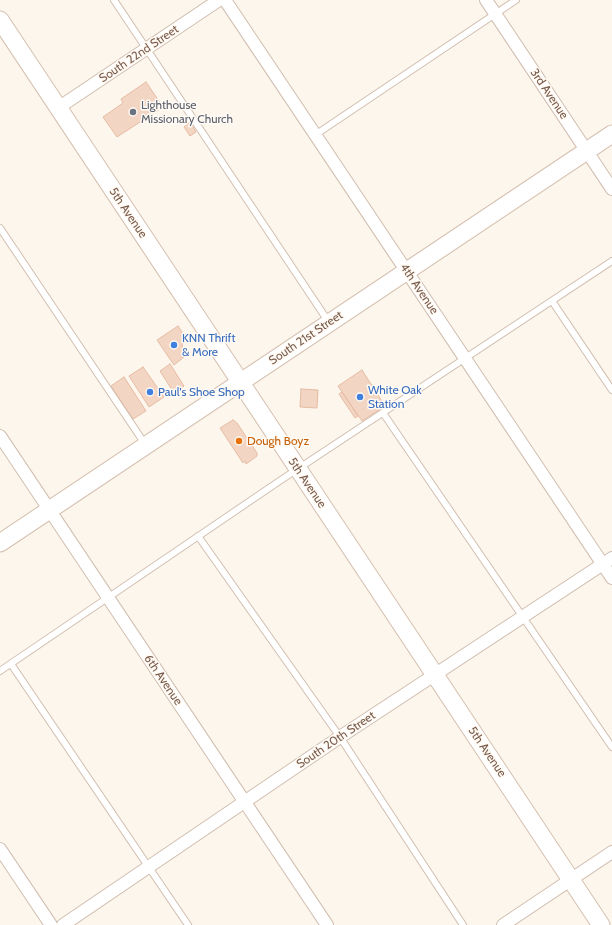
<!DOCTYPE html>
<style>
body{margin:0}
canvas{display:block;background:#fdf6ec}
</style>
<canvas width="612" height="925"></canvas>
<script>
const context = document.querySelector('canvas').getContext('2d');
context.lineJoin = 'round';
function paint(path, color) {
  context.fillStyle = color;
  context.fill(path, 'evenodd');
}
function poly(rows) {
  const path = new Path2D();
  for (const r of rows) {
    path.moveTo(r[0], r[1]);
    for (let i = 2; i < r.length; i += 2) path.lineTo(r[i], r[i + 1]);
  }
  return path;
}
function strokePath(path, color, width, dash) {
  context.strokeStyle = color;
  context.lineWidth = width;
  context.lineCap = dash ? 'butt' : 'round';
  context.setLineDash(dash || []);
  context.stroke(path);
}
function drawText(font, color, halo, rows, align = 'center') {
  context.font = font + ' Cabin,sans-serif';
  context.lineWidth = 3;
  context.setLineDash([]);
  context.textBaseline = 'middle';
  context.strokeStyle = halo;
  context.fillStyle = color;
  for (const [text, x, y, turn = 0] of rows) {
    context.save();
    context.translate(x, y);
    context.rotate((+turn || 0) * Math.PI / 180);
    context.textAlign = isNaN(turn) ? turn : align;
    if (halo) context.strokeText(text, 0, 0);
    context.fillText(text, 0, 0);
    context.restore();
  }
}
const building = poly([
 [146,82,163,107,117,137,103,117,123,103,121,99,146,82],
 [190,122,196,132,190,136,184,127,190,122],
 [178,326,188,341,182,344,184,357,174,365,157,340,178,326],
 [170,364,184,386,174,393,160,371,170,364],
 [143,367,164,397,149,407,129,376,143,367],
 [362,370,385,406,362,421,338,386,362,370],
 [124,377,146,411,133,419,111,386,124,377],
 [301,389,318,390,317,408,300,407,301,389],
 [342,392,358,416,355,418,339,394,342,392],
 [233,420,237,423,257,453,257,456,246,464,245,461,243,463,220,428,233,420]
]);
paint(building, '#f3d5c3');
strokePath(building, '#e6bba3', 1);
const lane = poly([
 [114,0,328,321],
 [315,135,516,0],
 [0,228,145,444],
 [552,301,612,390],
 [383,413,612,747],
 [198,536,340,737,463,925],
 [11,664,188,925],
 [0,671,278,482,612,261]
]);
const street = poly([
 [225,0,612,578],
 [486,0,612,189],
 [58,108,219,0],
 [0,436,327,925],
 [0,849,51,925],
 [63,925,340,737,612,558],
 [503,925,612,852]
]);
const secondary = poly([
 [0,20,601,925],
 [0,543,612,134]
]);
strokePath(lane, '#d1beb0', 8);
strokePath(street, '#d1beb0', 14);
strokePath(secondary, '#d6c0b0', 19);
strokePath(lane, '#fff', 6);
strokePath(street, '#fff', 12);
strokePath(secondary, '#fff', 17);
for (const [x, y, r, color] of [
 [133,112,4,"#6b7280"],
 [174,345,4,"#3f7fe0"],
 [150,392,4,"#3f7fe0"],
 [360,397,4,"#3f7fe0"],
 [239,441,4,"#e8710a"]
]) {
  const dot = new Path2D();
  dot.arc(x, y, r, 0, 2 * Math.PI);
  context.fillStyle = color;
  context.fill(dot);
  strokePath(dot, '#fffaf3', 1.5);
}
drawText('12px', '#7a5c4d', '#fffaf3', [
 ["South 22nd Street",139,54,-34],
 ["3rd Avenue",549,94,56],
 ["5th Avenue",128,213,56],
 ["4th Avenue",419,289,56],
 ["South 21st Street",306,338,-34],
 ["5th Avenue",307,483,56],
 ["6th Avenue",163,680,56],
 ["South 20th Street",336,740,-34],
 ["5th Avenue",487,752,56]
]);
drawText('12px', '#5b616d', '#fffaf3', [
 ["Lighthouse",141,105],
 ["Missionary Church",141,119]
], 'left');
drawText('12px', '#366cbe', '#fffaf3', [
 ["KNN Thrift",182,338],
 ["& More",182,352],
 ["White Oak",368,390],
 ["Station",368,404],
 ["Paul's Shoe Shop",158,392]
], 'left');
drawText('12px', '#c56008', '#fffaf3', [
 ["Dough Boyz",247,441]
], 'left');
</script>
